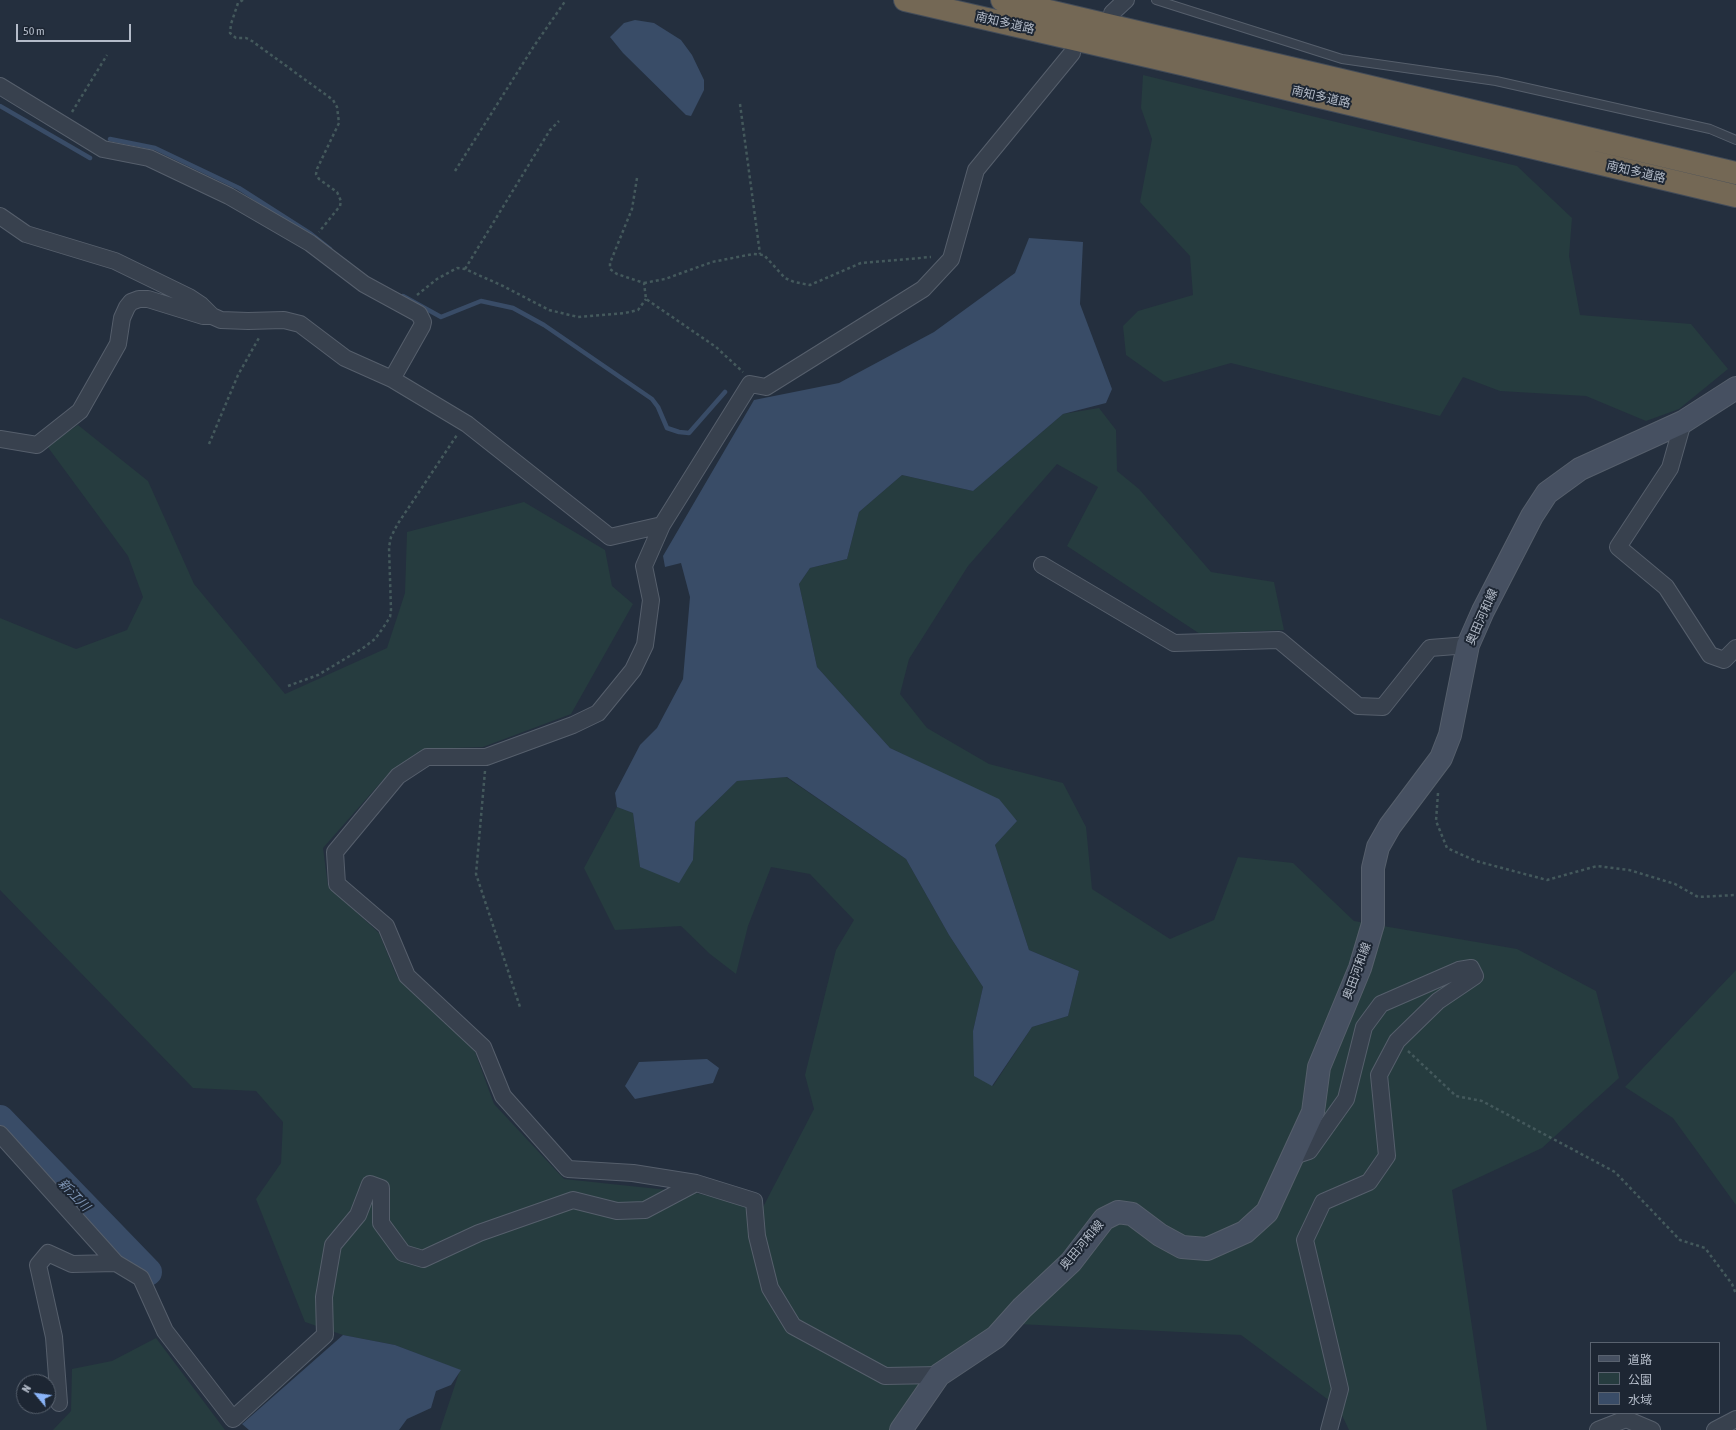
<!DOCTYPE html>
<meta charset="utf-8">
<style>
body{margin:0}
#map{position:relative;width:1736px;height:1430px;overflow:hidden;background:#242f3e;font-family:"Asap Condensed","Noto Sans JP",sans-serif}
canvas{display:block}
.legend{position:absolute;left:1590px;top:1342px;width:130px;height:72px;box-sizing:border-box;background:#1d2633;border:1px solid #59626f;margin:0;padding:5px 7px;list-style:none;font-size:12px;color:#b4bcc9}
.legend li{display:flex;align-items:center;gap:8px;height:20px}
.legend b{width:20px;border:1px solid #59626f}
.north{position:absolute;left:16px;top:1374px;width:40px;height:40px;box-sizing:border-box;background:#1d2633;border:1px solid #59626f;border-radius:50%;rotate:299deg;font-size:11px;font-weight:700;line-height:16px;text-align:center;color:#b4bcc9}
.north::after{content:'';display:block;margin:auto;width:14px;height:18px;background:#8ab4f8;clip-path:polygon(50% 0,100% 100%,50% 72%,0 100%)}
.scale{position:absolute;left:16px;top:24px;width:115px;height:18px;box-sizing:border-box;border:2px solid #b4bcc9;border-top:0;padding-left:5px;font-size:12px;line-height:14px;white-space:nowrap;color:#b4bcc9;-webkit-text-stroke:3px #1d2633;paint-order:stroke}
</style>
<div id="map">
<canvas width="1736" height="1430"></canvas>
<ul class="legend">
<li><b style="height:5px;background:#465061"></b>道路</li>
<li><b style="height:11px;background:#263c3f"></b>公園</li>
<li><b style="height:11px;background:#394c67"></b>水域</li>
</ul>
<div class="north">N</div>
<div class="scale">50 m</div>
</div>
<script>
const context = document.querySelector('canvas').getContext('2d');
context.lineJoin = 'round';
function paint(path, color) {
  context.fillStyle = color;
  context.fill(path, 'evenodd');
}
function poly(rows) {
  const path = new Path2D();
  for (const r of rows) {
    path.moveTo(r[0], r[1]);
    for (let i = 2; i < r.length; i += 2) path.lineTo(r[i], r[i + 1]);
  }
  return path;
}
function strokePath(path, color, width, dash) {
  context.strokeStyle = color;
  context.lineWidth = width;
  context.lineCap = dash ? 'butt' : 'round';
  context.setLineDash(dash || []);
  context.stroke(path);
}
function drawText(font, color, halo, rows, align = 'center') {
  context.font = font + ' "Asap Condensed","Noto Sans JP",sans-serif';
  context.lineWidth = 4;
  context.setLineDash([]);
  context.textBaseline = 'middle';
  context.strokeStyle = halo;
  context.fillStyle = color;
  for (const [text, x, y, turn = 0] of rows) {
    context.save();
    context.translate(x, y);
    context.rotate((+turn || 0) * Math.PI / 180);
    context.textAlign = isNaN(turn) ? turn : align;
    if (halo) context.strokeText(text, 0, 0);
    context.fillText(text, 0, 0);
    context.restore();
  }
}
paint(poly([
 [1143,75,1517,166,1572,218,1569,256,1580,315,1691,324,1728,369,1679,409,1646,421,1586,396,1500,391,1463,377,1440,416,1231,363,1164,382,1126,355,1123,326,1138,311,1193,295,1190,256,1140,202,1152,139,1141,108],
 [1099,408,1116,430,1117,471,1139,489,1211,572,1274,582,1284,630,1200,634,1067,546,1098,487,1057,464,968,566,909,659,900,694,927,728,989,764,1063,783,1086,827,1092,889,1170,939,1214,920,1238,857,1293,863,1354,921,1517,949,1596,991,1619,1078,1542,1148,1452,1190,1487,1430,1349,1430,1338,1407,1241,1335,1018,1324,892,1425,889,1430,440,1430,460,1370,395,1345,343,1335,305,1322,256,1199,281,1163,283,1122,256,1091,193,1088,0,890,0,618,76,649,127,630,143,597,128,556,47,446,78,425,148,481,194,584,285,694,387,648,405,593,407,532,524,502,605,550,612,586,633,604,571,714,483,747,424,749,390,772,323,848,328,886,379,933,397,977,474,1049,494,1104,564,1179,696,1193,762,1209,814,1109,805,1075,836,950,854,920,810,874,771,867,748,926,736,974,710,954,681,926,615,930,584,868,617,807,633,813,640,867,693,860,695,822,737,781,786,777,906,859,949,935,983,987,973,1031,993,1086,1032,1027,1068,1016,1079,971,1029,950,995,845,1017,820,942,773,890,748,817,667,799,584,810,568,847,559,859,512,902,475,973,491,1063,414],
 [1736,970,1736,1205,1673,1118,1625,1087],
 [156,1338,225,1430,53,1430,71,1411,72,1369,112,1361]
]), '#263c3f');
paint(poly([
 [635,20,654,23,681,40,692,55,704,80,704,90,691,116,686,115,623,53,610,37,624,23],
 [1029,238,1083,242,1080,304,1112,389,1106,403,1063,414,973,491,902,475,859,512,847,559,810,568,799,584,817,667,890,748,999,799,1017,821,995,845,1029,950,1079,971,1068,1016,1032,1027,992,1086,974,1076,973,1031,983,987,949,935,906,859,787,777,737,781,695,822,693,860,679,883,640,867,633,813,617,807,615,793,640,745,657,728,683,679,690,597,681,563,665,567,663,556,754,400,839,383,934,332,1015,273],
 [707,1059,719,1068,713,1083,635,1099,625,1086,639,1062],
 [343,1335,395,1345,461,1370,451,1385,436,1391,431,1408,407,1419,399,1430,249,1430,242,1424]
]), '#394c67');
strokePath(poly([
 [0,106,90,158],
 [110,139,155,148,239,188,311,234,330,249],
 [403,296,441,317,481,301,513,308,544,325,652,399,658,407,667,428,679,432,689,433,725,392]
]), '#394c67', 4.5);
strokePath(poly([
 [0,1119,148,1272]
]), '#394c67', 28);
const service = poly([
 [1156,0,1342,59,1496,81,1710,129,1736,140]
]);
const minor = poly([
 [1112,13,1126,0],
 [0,86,103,149,149,158,229,196,310,243,364,284,419,314,423,322,422,326,392,379],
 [0,216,26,234,115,261,189,297,201,305,212,316,221,320,248,321,284,320,300,324,345,358,392,379,467,424,610,537,662,525],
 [1683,422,1670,468,1618,547,1666,587,1710,655,1724,660,1736,648],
 [0,439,37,445,80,411,118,344,122,318,127,307,131,302,139,299,148,299,203,316,212,316],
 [1042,565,1174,643,1279,640,1358,706,1383,707,1430,648,1468,645],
 [0,1134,116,1263,141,1278,165,1331,233,1419,325,1335,324,1297,333,1245,358,1215,370,1184,381,1188,381,1223,403,1253,423,1259,479,1233,573,1200,617,1211,645,1210,696,1183],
 [1291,1157,1309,1151,1346,1099,1364,1027,1381,1004,1459,970,1471,968,1475,976,1438,1001,1397,1041,1379,1075,1387,1156,1369,1182,1323,1202,1305,1240,1340,1389,1329,1430],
 [939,1375,885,1376,793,1326,770,1288,757,1236,754,1201,696,1183,633,1173,568,1169,503,1096,483,1047,407,976,386,926,337,884,335,852,398,776,427,757,486,757,573,725,598,713,633,670,645,645,651,600,644,566,662,525,750,384,766,387,923,289,951,259,976,170,1072,53],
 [59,1403,54,1337,38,1265,48,1253,72,1264,116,1263],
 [1598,1430,1626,1419,1652,1430],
 [1715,1430,1736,1419]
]);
const secondary = poly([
 [901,1430,939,1375,996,1337,1022,1308,1071,1262,1104,1219,1118,1212,1132,1214,1160,1235,1182,1247,1207,1249,1245,1232,1267,1212,1313,1112,1319,1067,1360,968,1373,924,1373,868,1378,847,1390,826,1441,758,1450,735,1468,645,1483,611,1532,516,1547,493,1580,469,1683,422,1736,388]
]);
const motorway = poly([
 [905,0,1186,65,1736,196],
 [1002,0,1736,173]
]);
strokePath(service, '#565f6c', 10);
strokePath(minor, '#565f6c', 18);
strokePath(secondary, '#565f6c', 24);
strokePath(motorway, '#434c59', 24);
strokePath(poly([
 [243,0,238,3,231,24,230,33,236,38,246,38,252,41,333,100,337,107,339,123,317,169,316,174,319,179,337,192,341,201,340,206,319,232],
 [740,104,760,254],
 [72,112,107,55],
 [455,171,534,46,566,0],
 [637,178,632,209,610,263,610,269,617,274,644,283,646,299,716,347,743,372],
 [465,269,550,130,559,121],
 [644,283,665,279,712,262,753,254,764,255,785,278,794,282,810,285,861,263,931,257],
 [417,295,437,279,457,268,465,269,503,286,549,310,578,317,625,313,638,310,646,299],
 [209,444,238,375,260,336],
 [288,686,318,675,363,648,375,639,383,628,390,617,391,610,389,547,391,537,397,525,457,435],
 [485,771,476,874,520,1007],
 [1438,793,1436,821,1447,848,1476,861,1547,880,1597,866,1629,870,1675,884,1698,897,1736,895],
 [1408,1051,1456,1096,1482,1101,1615,1172,1680,1240,1705,1248,1732,1284,1736,1294]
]), '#44595c', 2.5, [3, 3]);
strokePath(service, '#38414e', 8);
strokePath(minor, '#38414e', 16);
strokePath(secondary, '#465061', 22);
strokePath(motorway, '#746855', 22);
drawText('12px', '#b4bcc9', '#1d2633', [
 ["南知多道路",1005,23,13],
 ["南知多道路",1321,97,13],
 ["南知多道路",1636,172,13],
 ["奥田河和線",1482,617,-66],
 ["奥田河和線",1357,971,-70],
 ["奥田河和線",1082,1245,-50]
]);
drawText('italic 13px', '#7c92b1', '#1d2633', [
 ["新江川",74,1195,46]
]);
</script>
